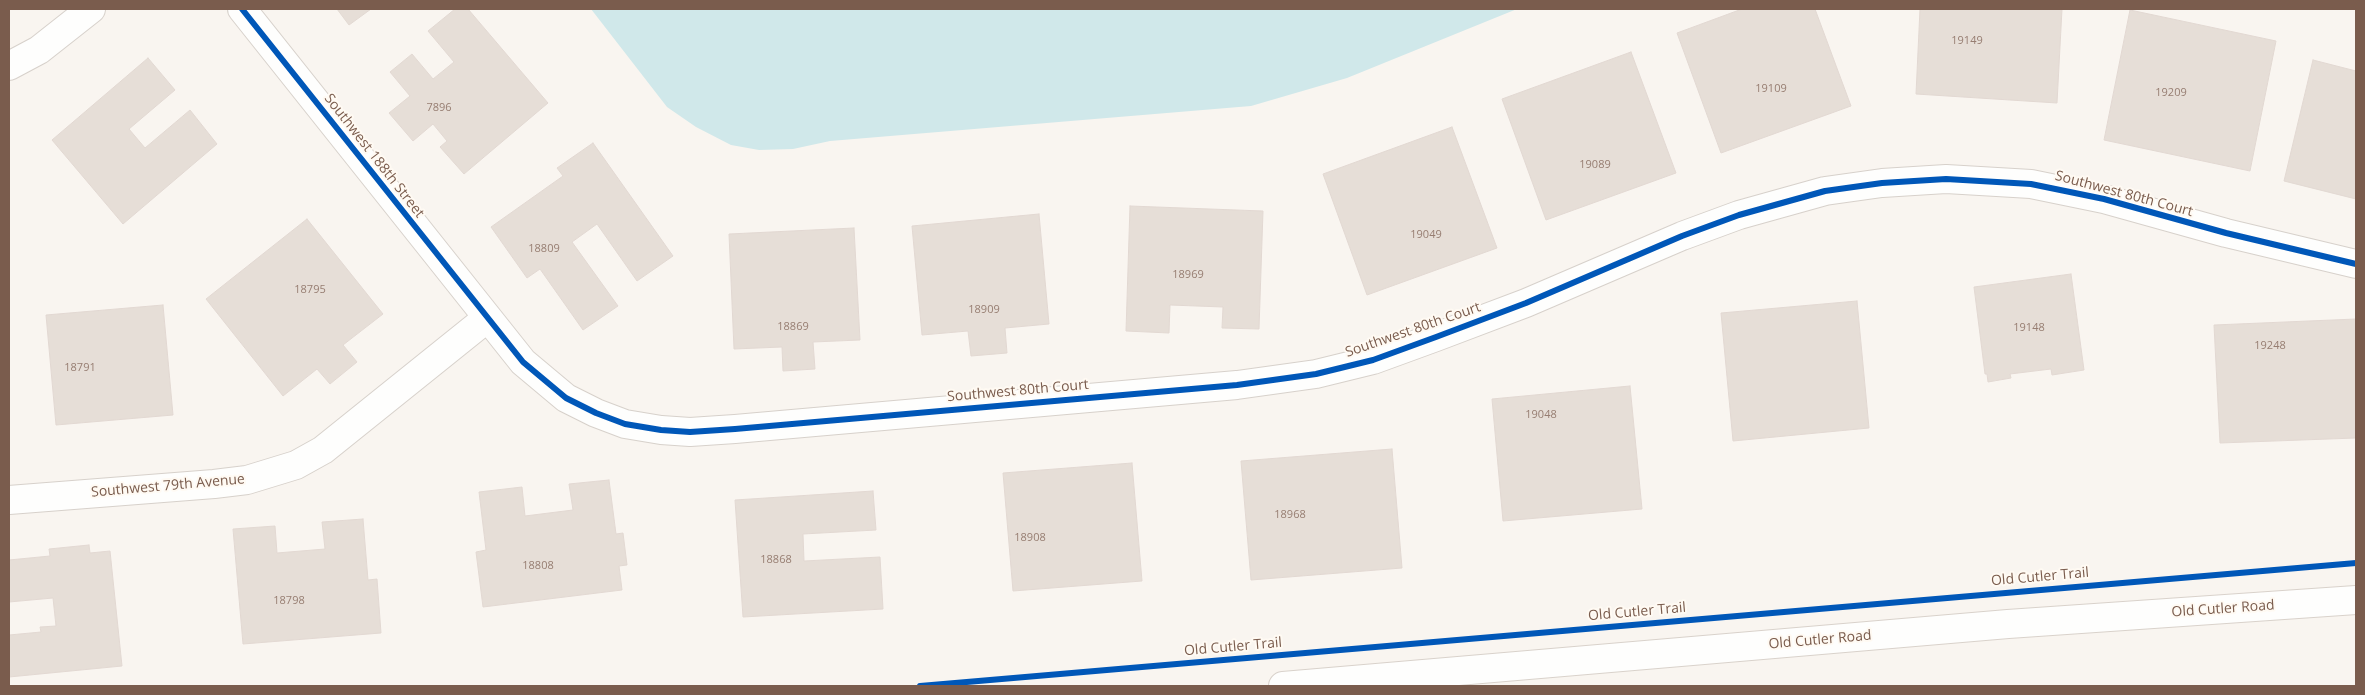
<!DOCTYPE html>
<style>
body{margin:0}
#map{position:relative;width:2365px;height:695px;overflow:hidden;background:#f9f5f0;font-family:"Open Sans",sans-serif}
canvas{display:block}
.frame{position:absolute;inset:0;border:10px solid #7a5c4d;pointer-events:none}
</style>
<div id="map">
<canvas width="2365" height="695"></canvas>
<div class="frame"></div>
</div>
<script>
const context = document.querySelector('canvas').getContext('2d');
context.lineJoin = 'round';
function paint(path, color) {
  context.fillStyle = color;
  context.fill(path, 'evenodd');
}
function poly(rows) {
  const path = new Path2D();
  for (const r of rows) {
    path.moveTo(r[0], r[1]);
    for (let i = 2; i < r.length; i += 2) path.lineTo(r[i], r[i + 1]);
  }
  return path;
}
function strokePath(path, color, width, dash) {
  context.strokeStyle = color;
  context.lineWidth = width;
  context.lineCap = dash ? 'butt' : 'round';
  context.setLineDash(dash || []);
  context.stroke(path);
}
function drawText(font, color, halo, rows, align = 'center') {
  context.font = font + ' "Open Sans",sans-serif';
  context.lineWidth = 4;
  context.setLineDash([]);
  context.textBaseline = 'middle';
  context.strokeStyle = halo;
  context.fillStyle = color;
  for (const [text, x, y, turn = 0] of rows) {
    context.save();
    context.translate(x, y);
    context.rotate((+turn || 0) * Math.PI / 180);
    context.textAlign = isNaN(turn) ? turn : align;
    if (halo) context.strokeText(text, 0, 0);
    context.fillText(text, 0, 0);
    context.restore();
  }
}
paint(poly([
 [591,9,1517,9,1347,78,1251,106,830,141,793,149,759,150,731,145,696,127,667,107]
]), '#d0e8ea');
const building = poly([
 [337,9,371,9,349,25,337,9],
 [455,9,468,9,548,103,464,174,440,147,447,141,433,124,413,141,389,113,410,96,390,72,412,54,433,79,454,62,428,31,455,9],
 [1742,9,1815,9,1851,106,1721,153,1677,33,1742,9],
 [1920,9,2062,9,2057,103,1916,94,1920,9],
 [2130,10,2276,41,2250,171,2104,140,2130,10],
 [1631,52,1676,173,1546,220,1502,99,1631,52],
 [148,58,175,90,129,129,145,148,190,110,217,144,123,224,52,140,148,58],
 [2313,60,2356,71,2356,199,2284,181,2313,60],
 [1452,127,1497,248,1367,295,1323,174,1452,127],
 [593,143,673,256,637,281,597,224,572,242,618,306,583,330,540,269,527,278,491,227,563,176,557,168,593,143],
 [1130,206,1263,211,1259,329,1222,328,1223,307,1170,305,1169,333,1126,331,1130,206],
 [1039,214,1049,324,1005,328,1007,353,971,356,968,331,922,335,912,226,1039,214],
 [307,219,383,314,343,345,357,362,330,384,317,369,283,396,206,299,307,219],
 [854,228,860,340,813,342,815,369,783,371,782,347,734,349,729,234,854,228],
 [2071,274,2084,370,2052,375,2051,369,2010,374,2011,378,1988,382,1987,374,1985,374,1974,287,2071,274],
 [1857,301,1869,428,1733,441,1721,313,1857,301],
 [163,305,173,415,56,425,46,315,163,305],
 [2356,319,2356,438,2220,443,2214,325,2356,319],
 [1630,386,1642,509,1503,521,1492,399,1630,386],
 [1392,449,1402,568,1251,580,1241,461,1392,449],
 [1132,463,1142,581,1013,591,1003,473,1132,463],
 [609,480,616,534,623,533,627,565,619,566,622,590,483,607,476,552,486,550,479,492,522,487,525,516,573,510,569,484,609,480],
 [873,491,876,530,803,534,804,561,880,557,883,609,743,617,735,500,873,491],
 [363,519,368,580,377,579,381,633,243,644,233,529,275,526,277,553,325,549,322,522,363,519],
 [89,545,90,553,110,551,122,666,9,677,9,635,41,632,40,627,56,626,53,598,9,602,9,560,50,556,49,549,89,545]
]);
paint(building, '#e6ded7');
strokePath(building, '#e2d8d2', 1);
const street = poly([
 [242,9,523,362,566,398,596,413,625,424,661,430,690,432,735,429,1237,385,1316,374,1373,360,1436,337,1526,303,1682,236,1739,215,1825,191,1882,183,1946,179,2031,184,2104,199,2226,233,2356,264],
 [9,66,39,50,91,9],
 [9,500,214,484,247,480,296,465,323,450,486,319]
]);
const secondary = poly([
 [1283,686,2008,624,2356,600]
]);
strokePath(street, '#d7d1cb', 30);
strokePath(secondary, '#d9d2cb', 30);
strokePath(street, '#fefefd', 28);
strokePath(secondary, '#fefefd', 28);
strokePath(poly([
 [242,9,523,362,566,398,596,413,625,424,661,430,690,432,735,429,1237,385,1316,374,1373,360,1436,337,1526,303,1682,236,1739,215,1825,191,1882,183,1946,179,2031,184,2104,199,2226,233,2356,264],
 [920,686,2356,563]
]), '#0057b8', 6);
drawText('11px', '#977e72', null, [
 ["19149",1967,41],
 ["19109",1771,89],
 ["19209",2171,93],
 ["7896",439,108],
 ["19089",1595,165],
 ["19049",1426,235],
 ["18809",544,249],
 ["18969",1188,275],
 ["18795",310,290],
 ["18909",984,310],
 ["18869",793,327],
 ["19148",2029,328],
 ["19248",2270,346],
 ["18791",80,368],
 ["19048",1541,415],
 ["18968",1290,515],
 ["18908",1030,538],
 ["18868",776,560],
 ["18808",538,566],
 ["18798",289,601]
]);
drawText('14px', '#7a5c4d', '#fffaf3', [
 ["Southwest 188th Street",374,156,52],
 ["Southwest 80th Court",2124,194,15],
 ["Southwest 80th Court",1413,330,-19],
 ["Southwest 80th Court",1018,391,-5],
 ["Southwest 79th Avenue",168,486,-5],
 ["Old Cutler Trail",2040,577,-5],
 ["Old Cutler Road",2223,609,-4],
 ["Old Cutler Trail",1637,612,-5],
 ["Old Cutler Road",1820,640,-5],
 ["Old Cutler Trail",1233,647,-5]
]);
</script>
